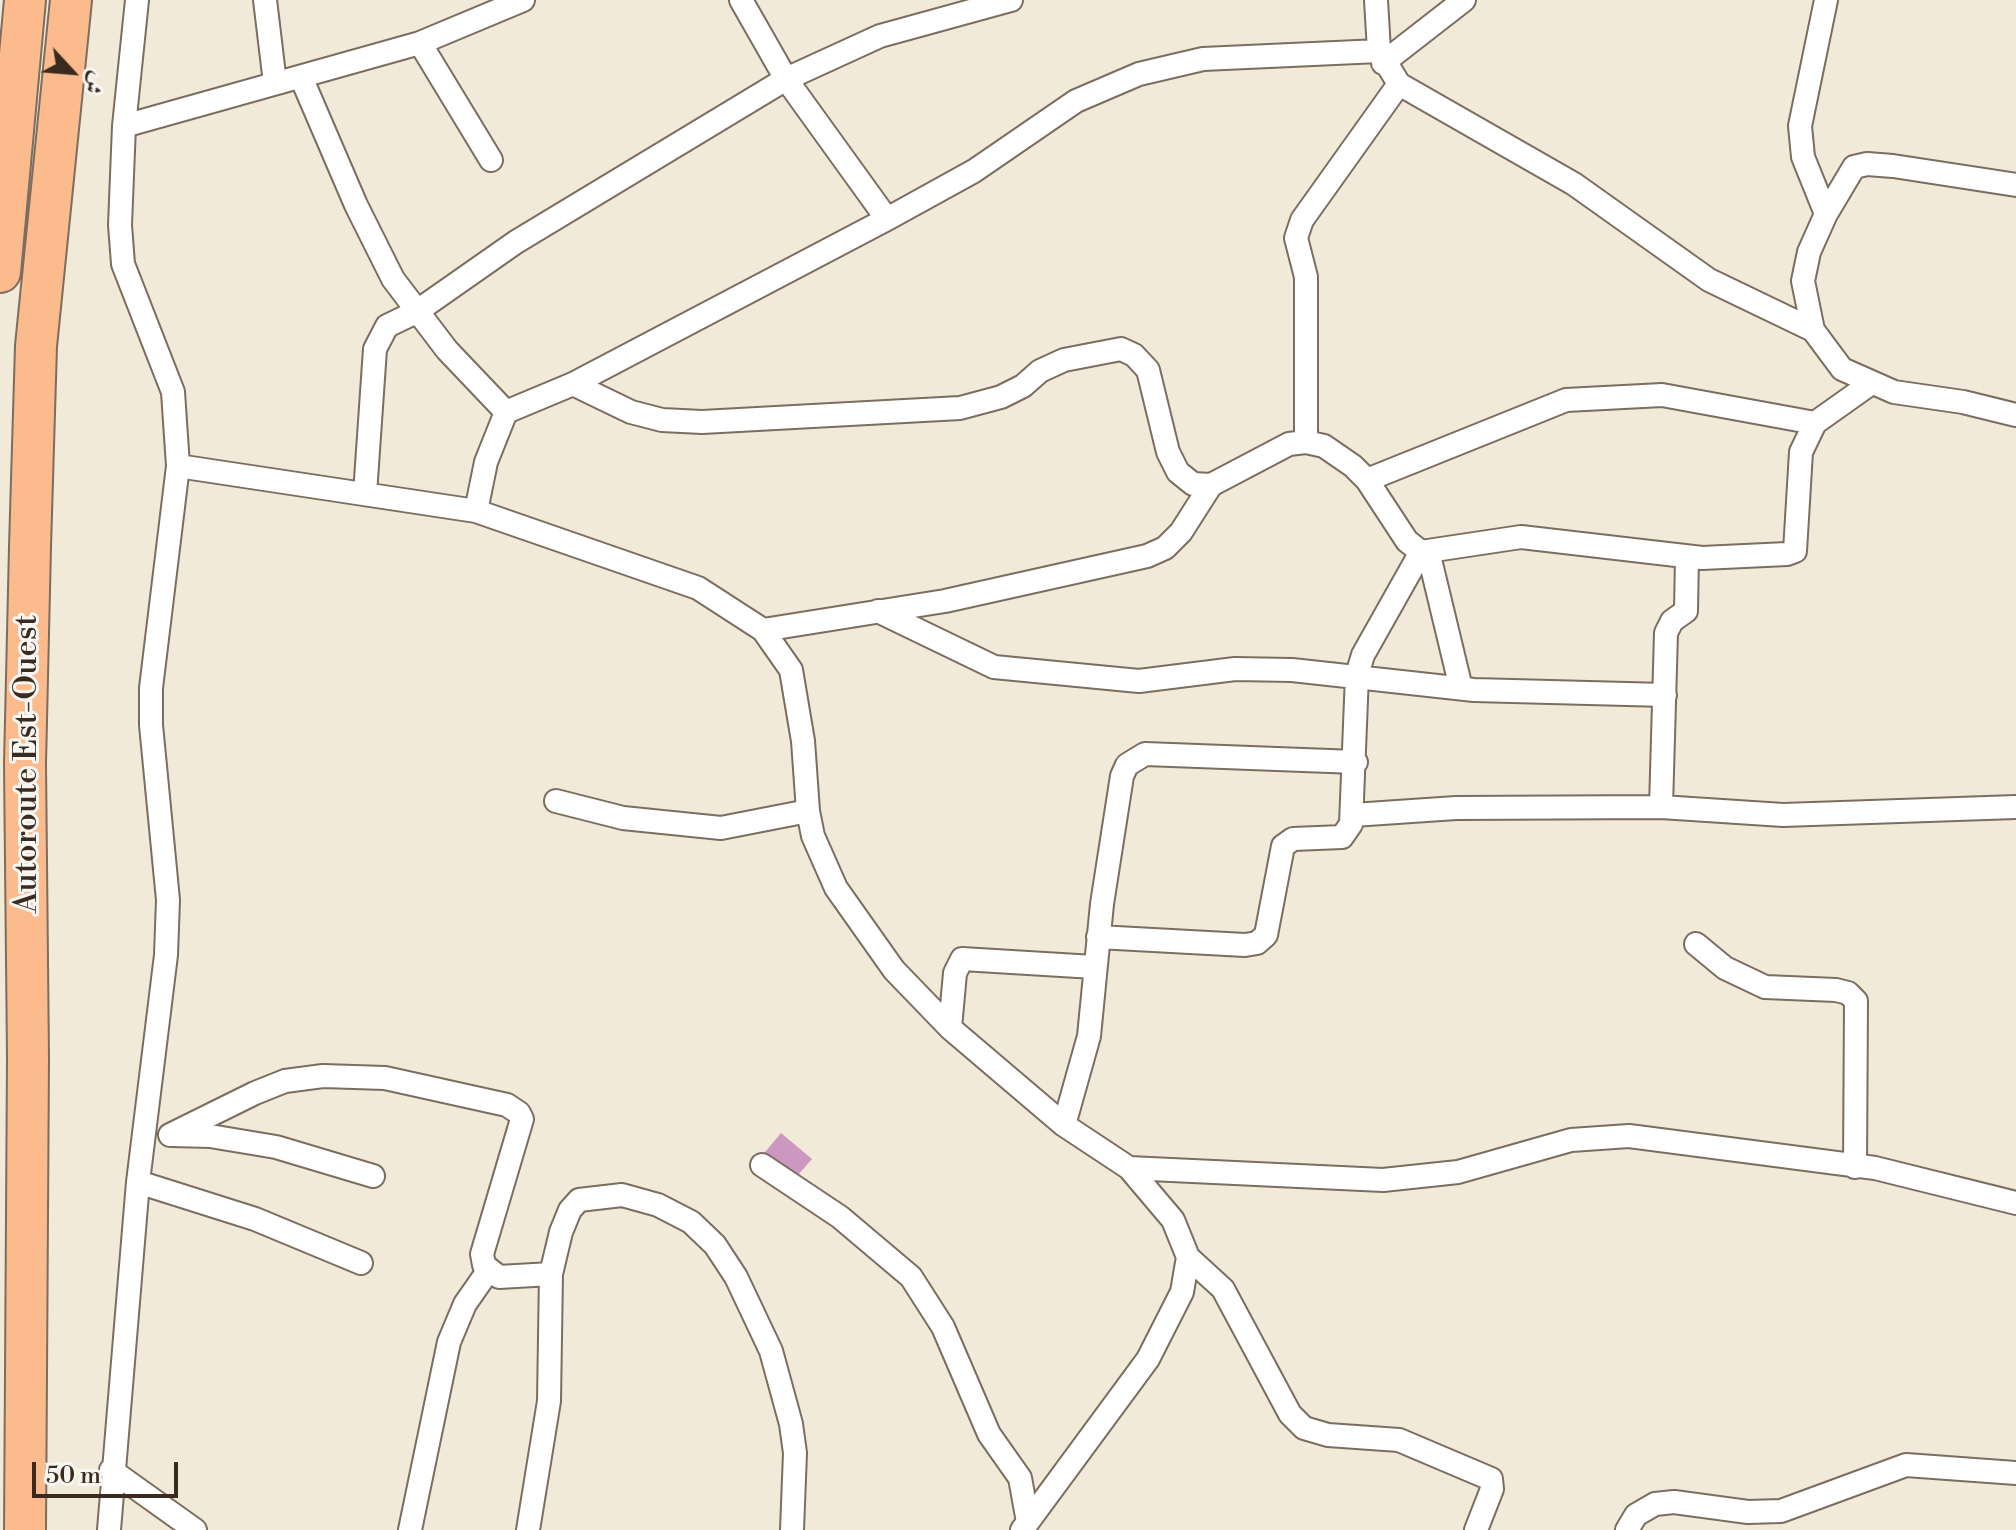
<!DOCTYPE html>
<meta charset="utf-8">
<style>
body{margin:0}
#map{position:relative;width:2016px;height:1530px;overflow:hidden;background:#f2ead9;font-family:"Libre Bodoni",Amiri,serif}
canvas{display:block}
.north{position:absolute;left:32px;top:32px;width:80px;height:80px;-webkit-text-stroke:6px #f6f6f2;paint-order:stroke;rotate:116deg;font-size:22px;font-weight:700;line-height:32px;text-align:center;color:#3b2a1e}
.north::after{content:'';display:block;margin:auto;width:28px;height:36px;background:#3b2a1e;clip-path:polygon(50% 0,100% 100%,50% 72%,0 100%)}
.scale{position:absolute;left:32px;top:1462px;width:146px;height:36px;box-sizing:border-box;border:4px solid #3b2a1e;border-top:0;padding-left:10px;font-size:24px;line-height:28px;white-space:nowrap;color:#3b2a1e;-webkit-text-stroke:6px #f6f6f2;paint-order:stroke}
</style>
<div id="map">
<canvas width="2016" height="1530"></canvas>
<div class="north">ش</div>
<div class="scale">50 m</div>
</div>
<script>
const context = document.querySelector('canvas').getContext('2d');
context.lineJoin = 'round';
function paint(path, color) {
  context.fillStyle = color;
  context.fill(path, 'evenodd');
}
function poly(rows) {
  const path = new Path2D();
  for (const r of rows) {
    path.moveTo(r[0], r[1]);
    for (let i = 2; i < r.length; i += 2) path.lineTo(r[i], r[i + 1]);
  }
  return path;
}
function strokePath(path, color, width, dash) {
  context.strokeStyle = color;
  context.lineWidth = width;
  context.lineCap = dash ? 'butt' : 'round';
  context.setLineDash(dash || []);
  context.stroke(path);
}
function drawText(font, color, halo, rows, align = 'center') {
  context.font = font + ' "Libre Bodoni",serif';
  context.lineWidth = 6;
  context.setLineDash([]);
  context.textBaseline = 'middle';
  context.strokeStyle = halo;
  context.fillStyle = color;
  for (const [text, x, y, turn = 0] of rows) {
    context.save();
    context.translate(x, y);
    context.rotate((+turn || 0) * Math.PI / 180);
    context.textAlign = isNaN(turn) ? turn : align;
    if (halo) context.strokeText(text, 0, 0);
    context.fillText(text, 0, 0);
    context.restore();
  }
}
paint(poly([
 [781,1133,812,1159,791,1183,761,1157]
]), '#cc98c1');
const minor = poly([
 [265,0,275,83],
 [741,0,786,79,887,219],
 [1376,0,1379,51,1399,84,1574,184,1709,280,1813,330],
 [420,43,491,160],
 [1383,63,1464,0],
 [301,77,356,205,393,279,447,350,506,412],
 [124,126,420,43,523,0],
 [2016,185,1893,166,1867,164,1854,167,1826,214,1809,252,1803,281,1813,330,1842,369,1894,392,1963,402,2016,415],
 [1826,214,1803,157,1800,126,1826,0],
 [573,384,631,412,662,420,702,422,960,408,1001,397,1023,386,1040,371,1064,360,1121,349,1134,355,1148,370,1168,452,1178,472,1193,484,1211,485,1289,444,1306,442,1324,446,1353,466,1367,480,1407,541,1421,552,1521,537,1702,558,1787,554,1795,551,1801,452,1815,423,1870,384],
 [1306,442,1306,277,1296,238,1302,220,1399,84],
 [178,466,476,511,698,588,763,630,791,670,803,741,808,811,813,836,836,888,894,970,950,1028,1064,1125,1129,1168,1173,1220,1188,1257,1182,1292,1148,1359,1022,1530],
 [1367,480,1566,400,1662,395,1815,423],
 [365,494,375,349,387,326,416,312,516,242,786,79,880,36,1011,0],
 [476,511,486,462,506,412,573,384,887,219,974,171,1076,101,1139,74,1203,59,1379,51],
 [1428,551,1461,688],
 [878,611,994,667,1139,681,1235,669,1292,670,1474,690,1665,695],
 [763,630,945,601,1147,556,1165,548,1181,532,1211,485],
 [556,801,623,818,721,828,808,811],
 [1661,807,1666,633,1672,621,1686,611,1687,557],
 [1353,815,1456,808,1661,807,1783,815,2016,807],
 [1098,937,1245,945,1257,943,1266,935,1283,846,1293,839,1342,837,1351,824,1357,675,1363,655,1421,552],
 [1696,944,1725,968,1765,987,1836,990,1848,993,1856,1001,1855,1167],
 [950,1028,955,973,962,959,1094,967],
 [1064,1125,1089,1036,1102,904,1122,776,1127,765,1145,754,1356,762],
 [170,1135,255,1093,285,1081,323,1076,385,1078,507,1105,519,1113,522,1119,482,1254,484,1265,499,1277,551,1274],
 [172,1135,210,1136,276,1147,373,1176],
 [762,1165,840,1217,911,1277,943,1327,989,1434,1020,1478,1028,1522],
 [1129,1168,1383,1180,1458,1172,1571,1140,1629,1136,1875,1168,2016,1203],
 [138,1182,255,1219,361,1263],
 [1188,1257,1223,1289,1290,1414,1304,1428,1328,1435,1399,1440,1491,1479,1492,1489,1476,1530],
 [111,1470,195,1530],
 [109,1530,138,1182,166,955,168,900,151,725,151,688,178,466,173,392,123,264,120,225,124,126,137,0],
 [410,1530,449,1342,465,1304,488,1271],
 [528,1530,549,1401,551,1274,561,1232,570,1210,579,1200,622,1195,658,1205,691,1222,715,1245,736,1277,771,1351,791,1424,795,1453,792,1530],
 [1627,1530,1636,1515,1655,1504,1674,1502,1748,1512,1781,1511,1906,1465,2016,1473]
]);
const motorway = poly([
 [0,272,25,0],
 [25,1530,28,1058,25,764,30,547,36,346,71,0]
]);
strokePath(minor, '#7b6d5f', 26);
strokePath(motorway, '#7b6d5f', 44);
strokePath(minor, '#fff', 22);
strokePath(motorway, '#fbbb8d', 40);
drawText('32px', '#3b2a1e', '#f6f6f2', [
 ["Autoroute Est-Ouest",28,764,-90]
]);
</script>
